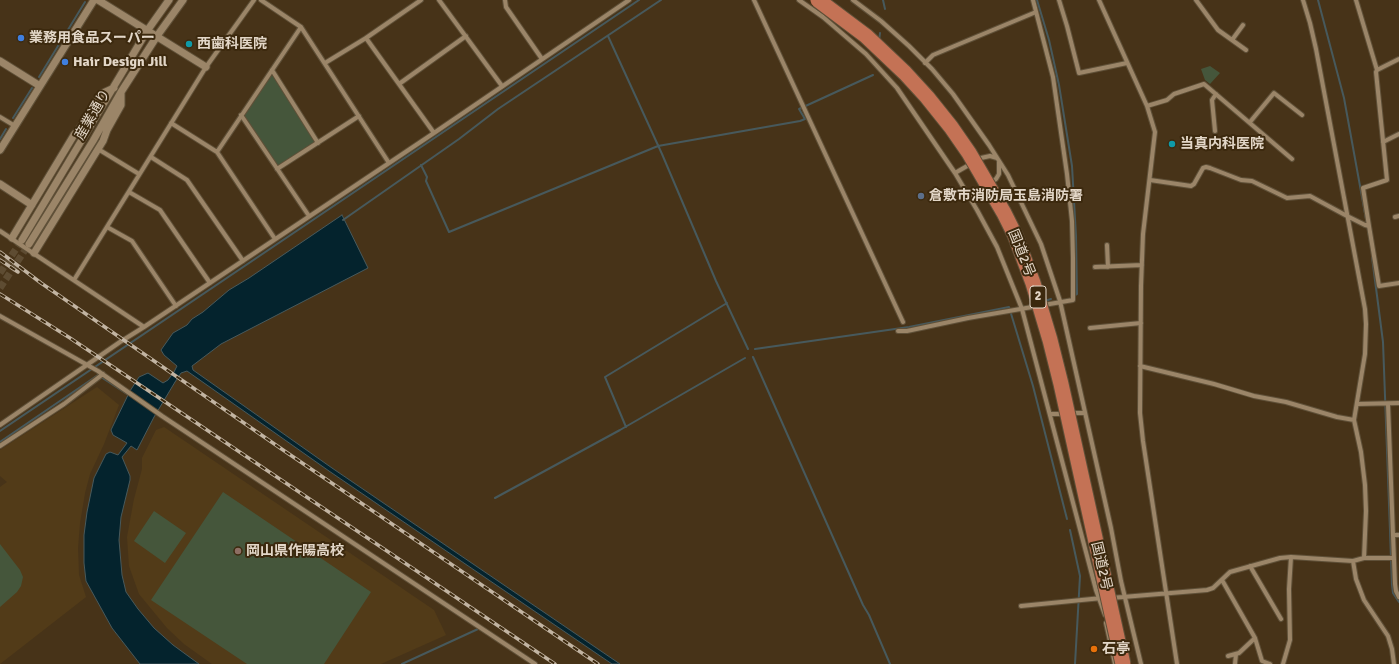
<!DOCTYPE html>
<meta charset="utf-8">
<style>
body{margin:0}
canvas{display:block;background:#473318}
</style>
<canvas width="1399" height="664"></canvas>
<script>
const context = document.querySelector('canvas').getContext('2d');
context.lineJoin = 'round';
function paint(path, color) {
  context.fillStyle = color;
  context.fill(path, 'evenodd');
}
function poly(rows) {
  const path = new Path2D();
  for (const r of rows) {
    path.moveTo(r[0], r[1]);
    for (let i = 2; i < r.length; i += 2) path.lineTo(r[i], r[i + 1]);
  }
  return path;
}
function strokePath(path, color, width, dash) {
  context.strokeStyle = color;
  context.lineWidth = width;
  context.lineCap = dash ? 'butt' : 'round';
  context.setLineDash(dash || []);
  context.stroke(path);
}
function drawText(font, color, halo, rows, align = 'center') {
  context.font = font + ' Signika,"Noto Sans JP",sans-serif';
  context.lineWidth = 4;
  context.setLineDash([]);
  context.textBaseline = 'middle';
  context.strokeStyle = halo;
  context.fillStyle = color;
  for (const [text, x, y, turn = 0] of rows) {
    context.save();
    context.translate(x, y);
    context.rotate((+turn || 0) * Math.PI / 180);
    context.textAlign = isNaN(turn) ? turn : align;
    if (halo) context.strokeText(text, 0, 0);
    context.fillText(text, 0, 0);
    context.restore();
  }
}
paint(poly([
 [97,387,119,405,104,444,90,474,85,493,80,523,78,548,79,575,86,597,0,664,0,487,7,482,0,476,0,450],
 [164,427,434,610,446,635,381,664,212,664,184,644,167,628,139,594,129,566,127,537,134,499,142,469,142,458,156,430]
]), '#523b18');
paint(poly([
 [1210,66,1220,73,1210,84,1205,80,1201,69],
 [272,74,316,143,278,167,244,116],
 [223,492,371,592,324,664,247,664,151,600],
 [154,511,186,533,165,563,134,541],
 [0,544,20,570,23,577,21,586,17,592,0,607]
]), '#45563b');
const water = poly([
 [342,215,368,268,221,344,192,366,193,370,332,468,620,664,612,664,329,471,187,371,181,373,175,382,154,417,137,450,131,446,122,457,130,476,130,480,121,517,119,540,122,575,126,592,138,609,154,628,173,645,199,664,140,664,112,628,86,581,84,563,84,535,87,512,94,478,106,454,110,452,118,455,127,443,113,435,111,430,130,391,139,377,148,373,163,383,168,380,174,372,177,366,164,355,161,350,173,333,187,325,192,319,203,312,229,290,249,278,342,215]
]);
paint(water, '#04232d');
strokePath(water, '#47595c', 1);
strokePath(poly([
 [883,0,885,9],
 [1037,0,1049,40,1059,85,1072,166,1076,236,1077,294,1075,295],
 [1318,0,1344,98,1370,241],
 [608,36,662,154,716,281,748,349],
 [879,41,880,33],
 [39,77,85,2],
 [13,118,32,88],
 [0,139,6,129],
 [421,165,427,177,426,181,449,232,658,146,800,121,805,119,799,109,873,75],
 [343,220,459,139,498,109,661,0],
 [1372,257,1383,342,1392,585,1393,593,1399,602],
 [1045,301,1051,299],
 [755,349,909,327,1009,307,1033,386,1067,519],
 [753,357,863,605,869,615,890,664],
 [626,427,605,377,727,303],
 [0,431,639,0],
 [0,442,98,375,127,394],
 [495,498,620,430,745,358],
 [1070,530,1080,576,1075,664],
 [402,664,478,629]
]), '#47595c', 2);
strokePath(poly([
 [0,273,22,240],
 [0,288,29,244]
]), '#5e4c32', 7, [7, 3.5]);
const minor = poly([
 [261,0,301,27,389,163],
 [439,0,502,86],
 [505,0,506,7,542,59],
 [754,0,903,322],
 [799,0,823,17,866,54,897,88,955,173,977,210,997,247,1022,309,1096,590,1105,615],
 [853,0,881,21,909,46,932,69,953,94,989,145,1008,175,1041,244,1060,301,1111,528,1121,581,1141,664],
 [1059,0,1067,26,1079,73,1127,63],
 [1099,0,1147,106,1155,132,1143,234,1141,286,1140,413,1143,441,1177,664],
 [1196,0,1218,30,1246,50],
 [1303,0,1310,23,1316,49,1365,309,1366,324,1365,354,1354,420,1361,452,1365,485,1366,511,1364,558],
 [1356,0,1377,70,1399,59],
 [366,38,434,133],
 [1232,40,1243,25],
 [325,63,366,38,421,0],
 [925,63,933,55,1036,12],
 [272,70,318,143],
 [399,84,466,36],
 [1147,106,1167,100,1174,94,1204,84,1292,159],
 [241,115,309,216],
 [0,117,15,126],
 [1250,122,1274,93,1302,115],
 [171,123,217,152,275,239],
 [1215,131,1212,100,1216,94],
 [1383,142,1399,134],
 [98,149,139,174],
 [217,152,301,27],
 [151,157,187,180,243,261],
 [277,169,359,116],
 [955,173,981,158,990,156,997,158],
 [1150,180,1191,186,1194,184,1203,168,1206,167,1210,168,1241,180,1252,181,1287,198,1310,196,1347,216,1365,225,1369,226,1379,286,1399,283],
 [990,183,996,179,999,174,999,162],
 [129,192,160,210,210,283],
 [969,197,984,187],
 [1395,217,1399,216],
 [1369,226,1363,188,1387,180,1376,72,1377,70],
 [107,227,132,241,176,306],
 [0,231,144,327],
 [1107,245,1108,267],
 [1095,267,1142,265],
 [74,280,206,67,254,0],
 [0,316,98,371,162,416,535,664],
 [1090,328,1141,323],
 [898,331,907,331,968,318,1073,300,1073,258,1072,221,1067,174,1053,77,1033,0],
 [1140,366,1214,384,1254,396,1286,402,1337,417,1354,420],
 [1357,404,1399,403],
 [1388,404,1393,535],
 [1071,413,1085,413],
 [1050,414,1064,414],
 [0,425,120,342,144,327,434,133,629,0],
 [0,446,64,404,103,374],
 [1399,535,1393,535,1395,584,1396,591,1399,597],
 [1353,561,1356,579,1364,600,1388,636,1392,649,1394,664],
 [1250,566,1281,619],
 [1222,580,1255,638,1239,653,1228,656],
 [1111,598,1207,590,1213,588,1230,572,1280,558,1291,557,1353,561,1364,558,1394,558],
 [1021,606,1102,598],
 [1106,623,1115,664],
 [1255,638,1262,661,1270,664],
 [1235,664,1236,654],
 [1283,664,1290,640,1289,589,1291,557]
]);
const tertiary = poly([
 [98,0,206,67],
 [0,61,40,86],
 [0,150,94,0],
 [0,184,32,205],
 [12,238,74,135,88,118,101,94,114,88],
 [22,240,147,31,169,0],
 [29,244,93,141,121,92,157,36,183,0],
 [34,253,103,141,107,130,121,105,121,92]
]);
strokePath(minor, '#5f5038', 6);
strokePath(tertiary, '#5f5038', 9);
strokePath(minor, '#9b8568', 4);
strokePath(tertiary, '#9b8568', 7);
const rail = poly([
 [0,252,41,283,286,452,598,664],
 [0,260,18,272],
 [0,294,70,338,555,664]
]);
strokePath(rail, '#c2b4a2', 3.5);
strokePath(rail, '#3c290e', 2, [6]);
const trunkBridge = poly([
 [818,0,866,36,905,73,927,97,951,127,969,153,1004,213,1015,235,1033,283,1050,340,1061,384,1123,664]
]);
strokePath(trunkBridge, '#5f5038', 17, []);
strokePath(trunkBridge, '#c47255', 15);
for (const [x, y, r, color] of [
 [21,38,4,"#3f7fe0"],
 [189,44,4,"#0f9aa8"],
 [65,62,4,"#3f7fe0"],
 [1172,144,4,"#0f9aa8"],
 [921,196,4,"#5c6f8a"],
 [238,551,4,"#8d6e63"],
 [1094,649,4,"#e8710a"]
]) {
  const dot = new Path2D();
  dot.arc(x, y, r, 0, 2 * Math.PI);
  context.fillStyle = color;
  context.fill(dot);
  strokePath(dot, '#3c290e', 1.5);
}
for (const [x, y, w] of [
 [1038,297,16]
]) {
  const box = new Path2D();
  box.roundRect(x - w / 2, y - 11, w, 22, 3);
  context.fillStyle = '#3c290e';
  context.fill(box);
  strokePath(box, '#e3d7c8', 1);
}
drawText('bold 13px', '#e3d7c8', null, [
 ["2",1038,297]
]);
drawText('bold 14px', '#e3d7c8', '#3c290e', [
 ["業務用食品スーパー",29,38],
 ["西歯科医院",197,44],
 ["Hair Design Jill",73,62],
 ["当真内科医院",1180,144],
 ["倉敷市消防局玉島消防署",929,196],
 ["岡山県作陽高校",246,551],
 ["石亭",1102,649]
], 'left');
drawText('14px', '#e3d7c8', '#3c290e', [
 ["産業通り",93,115,-60],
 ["国道2号",1021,253,68],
 ["国道2号",1101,566,77]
]);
</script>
